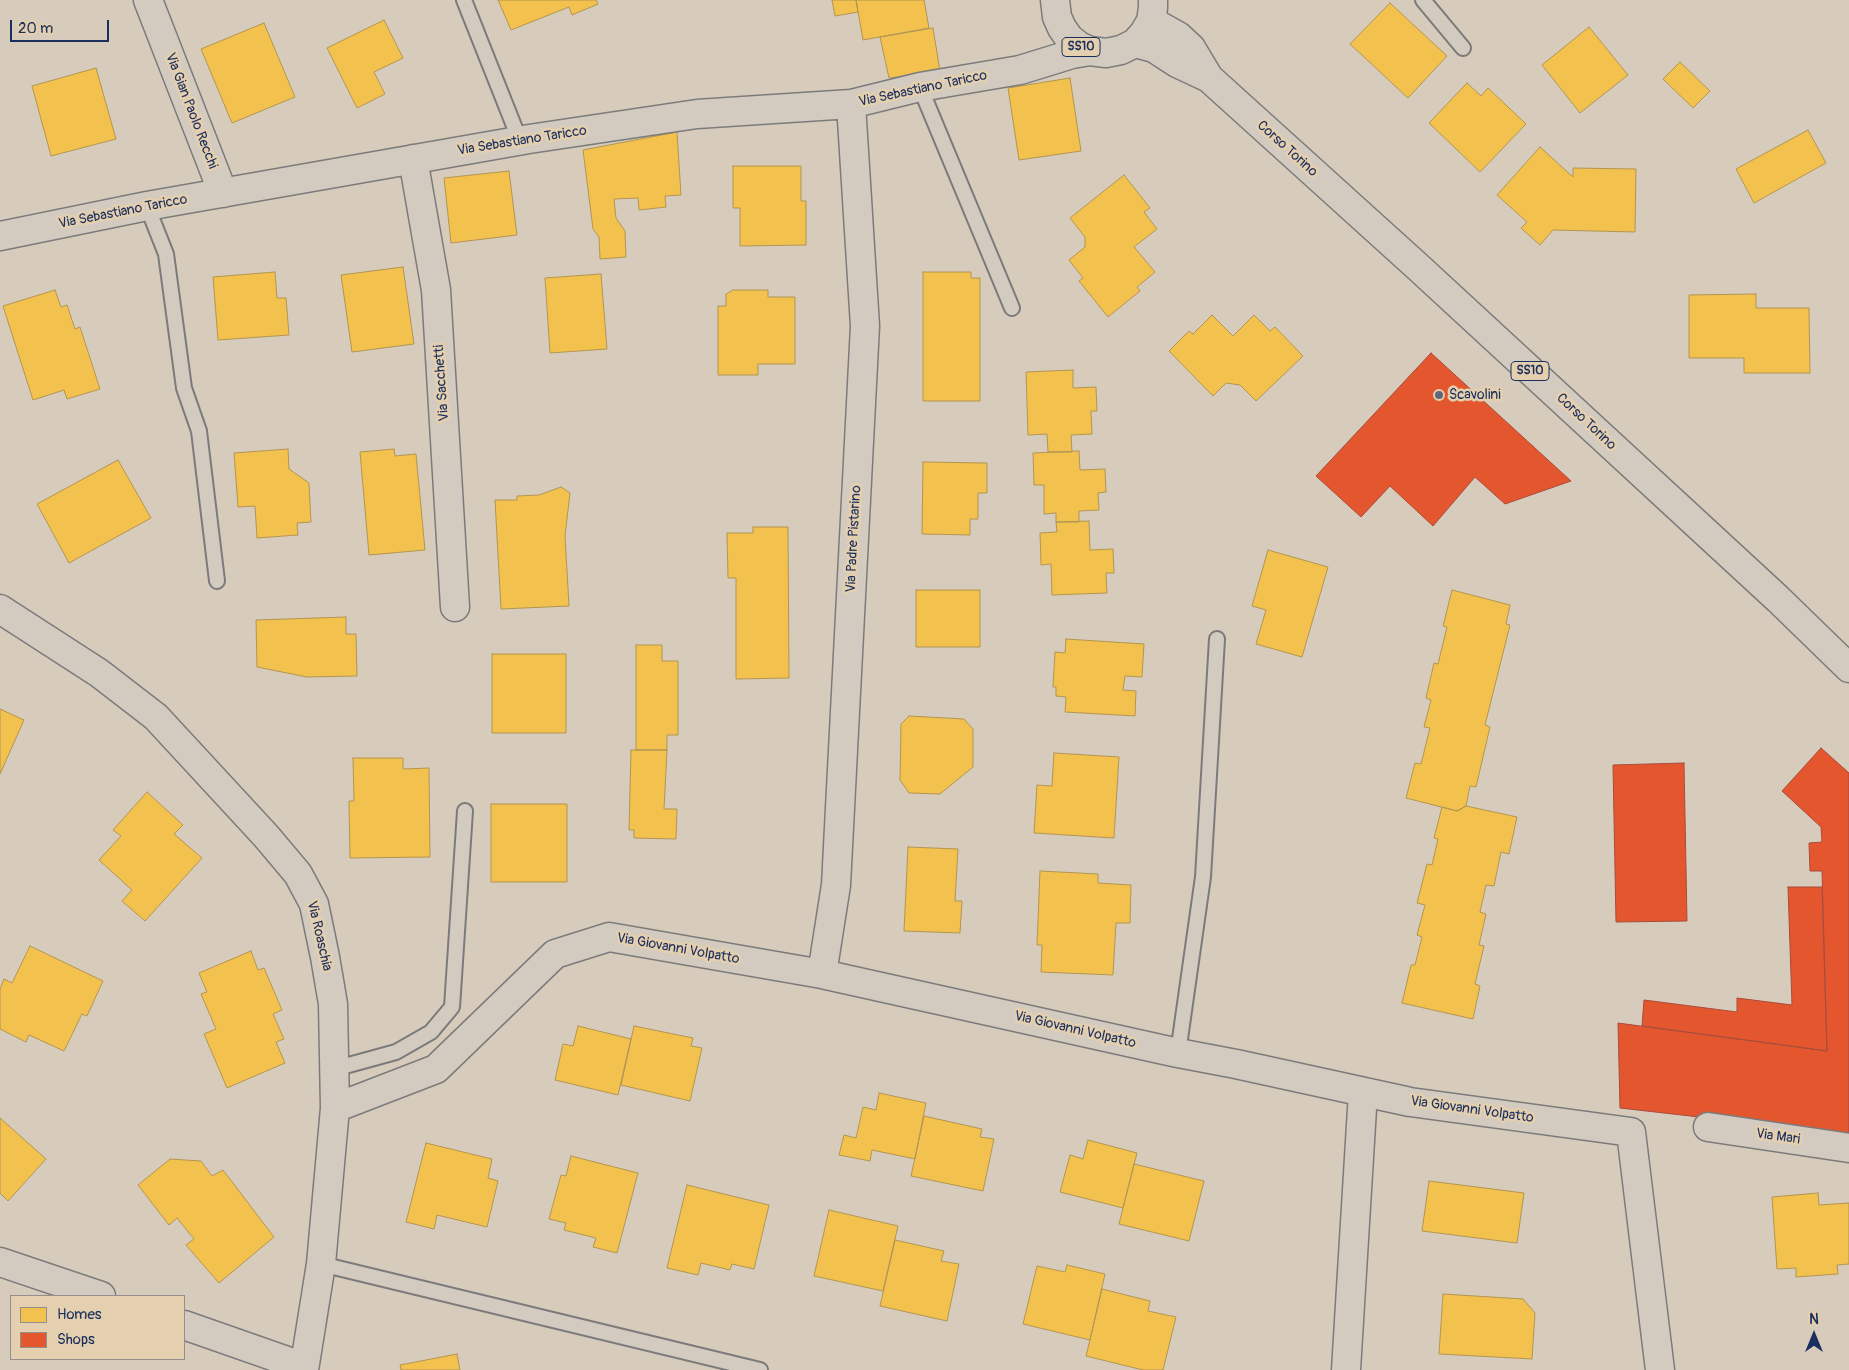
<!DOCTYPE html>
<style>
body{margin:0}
#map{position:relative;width:1849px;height:1370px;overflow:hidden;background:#d7ccbb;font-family:Pangolin,sans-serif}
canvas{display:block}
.legend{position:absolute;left:10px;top:1295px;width:175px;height:65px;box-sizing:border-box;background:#e4cfae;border:1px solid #948f8e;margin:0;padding:6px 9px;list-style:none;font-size:15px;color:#1b2f5e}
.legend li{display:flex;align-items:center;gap:10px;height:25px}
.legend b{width:25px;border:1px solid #948f8e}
.north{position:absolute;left:1789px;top:1310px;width:50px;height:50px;-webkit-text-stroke:4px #e4cfae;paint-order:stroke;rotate:0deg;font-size:14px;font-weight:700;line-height:20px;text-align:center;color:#1b2f5e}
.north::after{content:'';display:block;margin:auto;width:18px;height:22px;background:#1b2f5e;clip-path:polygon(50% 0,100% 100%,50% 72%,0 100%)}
.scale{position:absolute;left:10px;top:20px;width:99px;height:22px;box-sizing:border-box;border:2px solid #1b2f5e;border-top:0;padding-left:6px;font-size:15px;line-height:18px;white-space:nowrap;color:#1b2f5e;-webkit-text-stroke:4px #e4cfae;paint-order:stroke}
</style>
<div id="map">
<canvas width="1849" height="1370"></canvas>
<ul class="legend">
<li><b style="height:14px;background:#f2c14e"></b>Homes</li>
<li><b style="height:14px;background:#e4572e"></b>Shops</li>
</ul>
<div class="north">N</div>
<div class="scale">20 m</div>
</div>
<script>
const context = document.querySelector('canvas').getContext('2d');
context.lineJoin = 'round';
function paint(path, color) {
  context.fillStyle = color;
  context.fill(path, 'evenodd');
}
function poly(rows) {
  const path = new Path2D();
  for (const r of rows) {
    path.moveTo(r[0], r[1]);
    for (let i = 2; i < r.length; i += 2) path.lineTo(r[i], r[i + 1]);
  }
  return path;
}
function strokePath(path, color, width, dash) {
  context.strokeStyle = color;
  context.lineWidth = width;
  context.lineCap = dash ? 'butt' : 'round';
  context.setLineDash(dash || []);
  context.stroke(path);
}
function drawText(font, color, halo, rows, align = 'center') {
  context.font = font + ' Pangolin,sans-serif';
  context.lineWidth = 5;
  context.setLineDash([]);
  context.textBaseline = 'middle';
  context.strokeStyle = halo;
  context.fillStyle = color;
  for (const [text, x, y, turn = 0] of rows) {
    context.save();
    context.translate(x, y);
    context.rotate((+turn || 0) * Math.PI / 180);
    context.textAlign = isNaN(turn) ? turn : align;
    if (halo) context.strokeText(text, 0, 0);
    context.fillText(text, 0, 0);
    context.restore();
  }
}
const homes = poly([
 [498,0,596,0,598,4,572,15,569,7,511,30,498,0],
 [832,0,856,0,858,12,835,16,832,0],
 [856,0,924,0,929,28,863,40,856,0],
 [1390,3,1447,56,1408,98,1350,44,1390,3],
 [384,20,403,58,374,72,385,94,357,108,327,48,384,20],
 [264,23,295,97,232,123,201,49,264,23],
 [1589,27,1628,75,1580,113,1542,65,1589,27],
 [933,28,940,71,889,78,880,37,933,28],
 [1680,62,1710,91,1693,108,1663,79,1680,62],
 [96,68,116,139,51,156,32,86,96,68],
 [1070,78,1081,151,1019,160,1008,88,1070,78],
 [1467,83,1481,96,1488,88,1526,124,1480,172,1429,123,1467,83],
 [1808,130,1826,163,1754,203,1736,169,1808,130],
 [677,132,681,195,665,196,666,207,639,210,638,198,614,199,616,218,625,231,626,257,600,259,599,237,593,229,583,150,677,132],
 [1540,147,1573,177,1573,168,1636,169,1635,232,1553,230,1540,245,1521,228,1527,222,1497,195,1540,147],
 [733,166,801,166,801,201,806,201,806,245,740,246,740,208,733,208,733,166],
 [509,171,517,235,451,243,444,178,509,171],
 [1124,175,1150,208,1144,212,1157,229,1134,247,1155,272,1137,287,1140,291,1108,317,1079,281,1083,278,1069,260,1085,247,1085,237,1070,218,1124,175],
 [403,267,414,344,352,352,341,275,403,267],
 [275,272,277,298,286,298,289,335,218,340,213,277,275,272],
 [923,272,971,272,971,278,980,278,980,401,923,401,923,272],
 [601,274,607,349,550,353,545,278,601,274],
 [55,290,61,307,67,305,75,329,80,327,100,389,67,399,64,390,33,400,3,306,55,290],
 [733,290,768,290,768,297,795,297,795,364,758,364,758,375,718,375,718,306,726,306,726,294,733,290],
 [1756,294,1756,308,1809,308,1810,373,1744,373,1744,358,1689,358,1689,295,1756,294],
 [1212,315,1233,336,1254,315,1270,331,1275,327,1303,356,1256,401,1240,385,1226,383,1213,396,1169,351,1189,331,1193,334,1212,315],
 [1073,370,1073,388,1096,387,1097,411,1091,411,1092,434,1071,435,1072,452,1048,452,1047,434,1028,435,1026,372,1073,370],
 [288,449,289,469,309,483,311,522,297,523,298,535,257,538,255,506,238,507,234,453,288,449],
 [394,449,395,456,416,454,425,550,369,555,360,452,394,449],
 [1079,451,1080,470,1105,469,1106,492,1098,493,1099,510,1079,511,1079,522,1056,522,1056,513,1044,514,1044,485,1034,485,1033,453,1079,451],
 [118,460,151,518,69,563,37,504,118,460],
 [923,462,987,463,987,493,978,493,978,519,970,519,970,535,922,534,923,462],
 [561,487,570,493,565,536,569,606,501,609,495,500,517,500,517,496,539,495,561,487],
 [1089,521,1090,550,1113,549,1114,573,1106,573,1107,593,1052,595,1051,564,1041,565,1040,533,1057,532,1056,522,1089,521],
 [753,527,788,527,789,678,736,679,736,578,728,578,727,533,753,533,753,527],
 [1268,550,1328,567,1302,657,1256,644,1266,610,1252,606,1268,550],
 [916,590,980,590,980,647,916,647,916,590],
 [1452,590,1510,605,1506,624,1510,625,1485,725,1490,727,1476,787,1470,786,1466,806,1457,811,1406,798,1415,763,1421,764,1430,728,1424,727,1431,700,1426,698,1434,663,1438,664,1447,627,1443,626,1452,590],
 [346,617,346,634,356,634,357,676,307,677,257,667,256,620,346,617],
 [1066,639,1144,644,1142,677,1125,676,1123,690,1136,691,1135,716,1065,712,1066,697,1056,696,1056,687,1053,687,1055,652,1065,653,1066,639],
 [636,645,662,645,662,661,678,661,678,735,667,735,667,750,636,750,636,645],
 [492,654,566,654,566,733,492,733,492,654],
 [0,709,24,720,0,774,0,709],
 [909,716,964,719,973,729,973,767,940,794,909,793,900,780,901,724,909,716],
 [631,750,667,750,664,809,677,809,676,839,634,838,634,830,629,830,631,750],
 [1054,753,1119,757,1114,838,1034,833,1037,785,1052,786,1054,753],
 [353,758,403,758,403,769,429,768,430,857,350,858,349,801,354,801,353,758],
 [147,792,183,825,174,834,202,858,145,921,122,901,132,890,99,860,121,836,113,830,147,792],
 [491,804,567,804,567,882,491,882,491,804],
 [1466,806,1517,817,1509,854,1501,852,1494,886,1486,885,1480,912,1486,914,1479,945,1484,946,1475,984,1480,986,1473,1019,1402,1003,1411,965,1415,965,1422,937,1417,935,1425,905,1417,903,1427,864,1432,865,1438,839,1434,838,1442,807,1457,811,1466,806],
 [908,847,958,849,955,901,962,901,960,933,904,931,908,847],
 [1040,871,1098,874,1098,883,1131,885,1130,923,1116,923,1113,975,1041,972,1042,945,1037,945,1040,871],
 [30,946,103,981,87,1016,82,1014,64,1051,29,1035,26,1042,0,1029,0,989,4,979,12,983,30,946],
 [251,951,258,970,264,968,282,1010,273,1014,284,1039,276,1042,285,1063,227,1088,204,1034,216,1029,201,994,207,992,199,973,251,951],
 [578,1026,631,1039,618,1095,555,1080,563,1044,573,1046,578,1026],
 [634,1026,693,1038,691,1046,702,1048,690,1101,621,1085,634,1026],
 [879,1093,926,1103,915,1159,872,1150,870,1161,839,1155,844,1135,856,1138,863,1107,876,1110,879,1093],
 [924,1116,982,1129,980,1137,994,1139,983,1191,911,1176,924,1116],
 [0,1118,46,1159,8,1201,0,1193,0,1118],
 [1088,1140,1137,1153,1123,1208,1060,1192,1070,1155,1083,1159,1088,1140],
 [426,1143,492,1159,488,1178,498,1181,487,1227,437,1215,434,1229,406,1222,426,1143],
 [571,1156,638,1173,617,1253,593,1247,596,1238,564,1230,566,1223,549,1219,561,1175,566,1176,571,1156],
 [170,1159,201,1161,212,1176,223,1170,274,1237,219,1283,186,1245,194,1239,177,1218,169,1225,138,1185,170,1159],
 [1134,1164,1204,1181,1189,1241,1119,1224,1134,1164],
 [1429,1181,1524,1193,1517,1243,1422,1231,1429,1181],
 [687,1185,769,1205,754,1269,732,1264,730,1270,701,1263,698,1275,667,1268,687,1185],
 [1818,1193,1819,1205,1849,1203,1849,1264,1837,1265,1838,1274,1796,1277,1796,1268,1777,1269,1772,1197,1818,1193],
 [829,1210,898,1226,883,1291,814,1276,829,1210],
 [895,1240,944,1251,941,1261,959,1264,947,1321,880,1306,895,1240],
 [1067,1265,1105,1274,1090,1340,1023,1324,1037,1266,1065,1272,1067,1265],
 [1102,1289,1150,1301,1148,1311,1176,1317,1163,1370,1143,1370,1086,1356,1102,1289],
 [1443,1294,1523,1299,1535,1313,1532,1359,1439,1354,1443,1294],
 [457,1354,460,1370,401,1370,400,1365,457,1354]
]);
paint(homes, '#f2c14e');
strokePath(homes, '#b29553', 1);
const shops = poly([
 [1431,353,1571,481,1505,504,1475,477,1433,526,1390,486,1361,517,1316,476,1431,353],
 [1821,748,1849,773,1849,1134,1620,1108,1618,1023,1827,1051,1822,871,1810,871,1809,843,1822,842,1821,827,1782,791,1821,748],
 [1684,763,1687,921,1616,922,1613,765,1684,763],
 [1788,887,1822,887,1827,1051,1642,1026,1644,1000,1737,1012,1737,998,1792,1005,1788,887]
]);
paint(shops, '#e4572e');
strokePath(shops, '#a84b3c', 1);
const service = poly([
 [464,0,520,141],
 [1423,0,1463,48],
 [920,87,1012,308],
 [147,206,166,254,184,388,199,431,217,581],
 [1178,1053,1203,877,1217,639],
 [334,1069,396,1052,431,1032,452,1007,465,811],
 [321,1264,760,1370]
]);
const minor = poly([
 [148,0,223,193],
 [413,159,436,290,455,607],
 [0,236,147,206,529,139,697,114,851,104,920,87,1020,70,1072,54,1090,51],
 [0,609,99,673,156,717,266,836,298,874,314,904,325,957,333,1004,335,1108,321,1264,304,1370],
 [822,974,836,885,865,326,851,104],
 [335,1108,436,1069,555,954,609,937,822,974,1178,1053,1236,1064,1410,1102,1631,1132,1660,1370],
 [1708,1127,1849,1148],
 [0,1262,101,1296],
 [184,1325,304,1367],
 [1346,1370,1363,1092]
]);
const primary = poly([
 [1055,0,1057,17,1062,28,1069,38,1079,46,1090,51,1106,53,1121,50,1135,43,1144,33,1151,21,1153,8,1153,0],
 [1151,21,1178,36,1191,48,1209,78],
 [1135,43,1154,48,1177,63,1209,78,1418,267,1778,599,1849,668]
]);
strokePath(service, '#7c7b7c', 18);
strokePath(minor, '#7c7b7c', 31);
strokePath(primary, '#7c7b7c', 31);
strokePath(service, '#d3cbbf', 14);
strokePath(minor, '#d3cbbf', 28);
strokePath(primary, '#d3cbbf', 28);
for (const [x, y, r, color] of [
 [1439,395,5,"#5d667f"]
]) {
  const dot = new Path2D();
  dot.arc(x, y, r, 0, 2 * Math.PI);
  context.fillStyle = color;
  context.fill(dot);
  strokePath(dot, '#e4cfae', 2);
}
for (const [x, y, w] of [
 [1081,47,38],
 [1530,371,38]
]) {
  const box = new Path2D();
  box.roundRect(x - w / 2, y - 9.5, w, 19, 4);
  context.fillStyle = '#e4cfae';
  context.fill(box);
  strokePath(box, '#1b2f5e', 1);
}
drawText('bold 12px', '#1b2f5e', null, [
 ["SS10",1081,47],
 ["SS10",1530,371]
]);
drawText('14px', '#1b2f5e', '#e4cfae', [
 ["Via Sebastiano Taricco",923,89,-12],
 ["Via Gian Paolo Recchi",191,111,69],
 ["Via Sebastiano Taricco",522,141,-9],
 ["Corso Torino",1287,149,42],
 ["Via Sebastiano Taricco",123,212,-11],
 ["Via Sacchetti",442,383,-94],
 ["Corso Torino",1586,422,43],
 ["Via Padre Pistarino",854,539,-87],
 ["Via Roaschia",319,936,77],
 ["Via Giovanni Volpatto",678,949,10],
 ["Via Giovanni Volpatto",1075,1030,13],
 ["Via Giovanni Volpatto",1472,1110,8],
 ["Via Mari",1778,1137,8]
]);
drawText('14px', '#1b2f5e', '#e4cfae', [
 ["Scavolini",1449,395]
], 'left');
</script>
